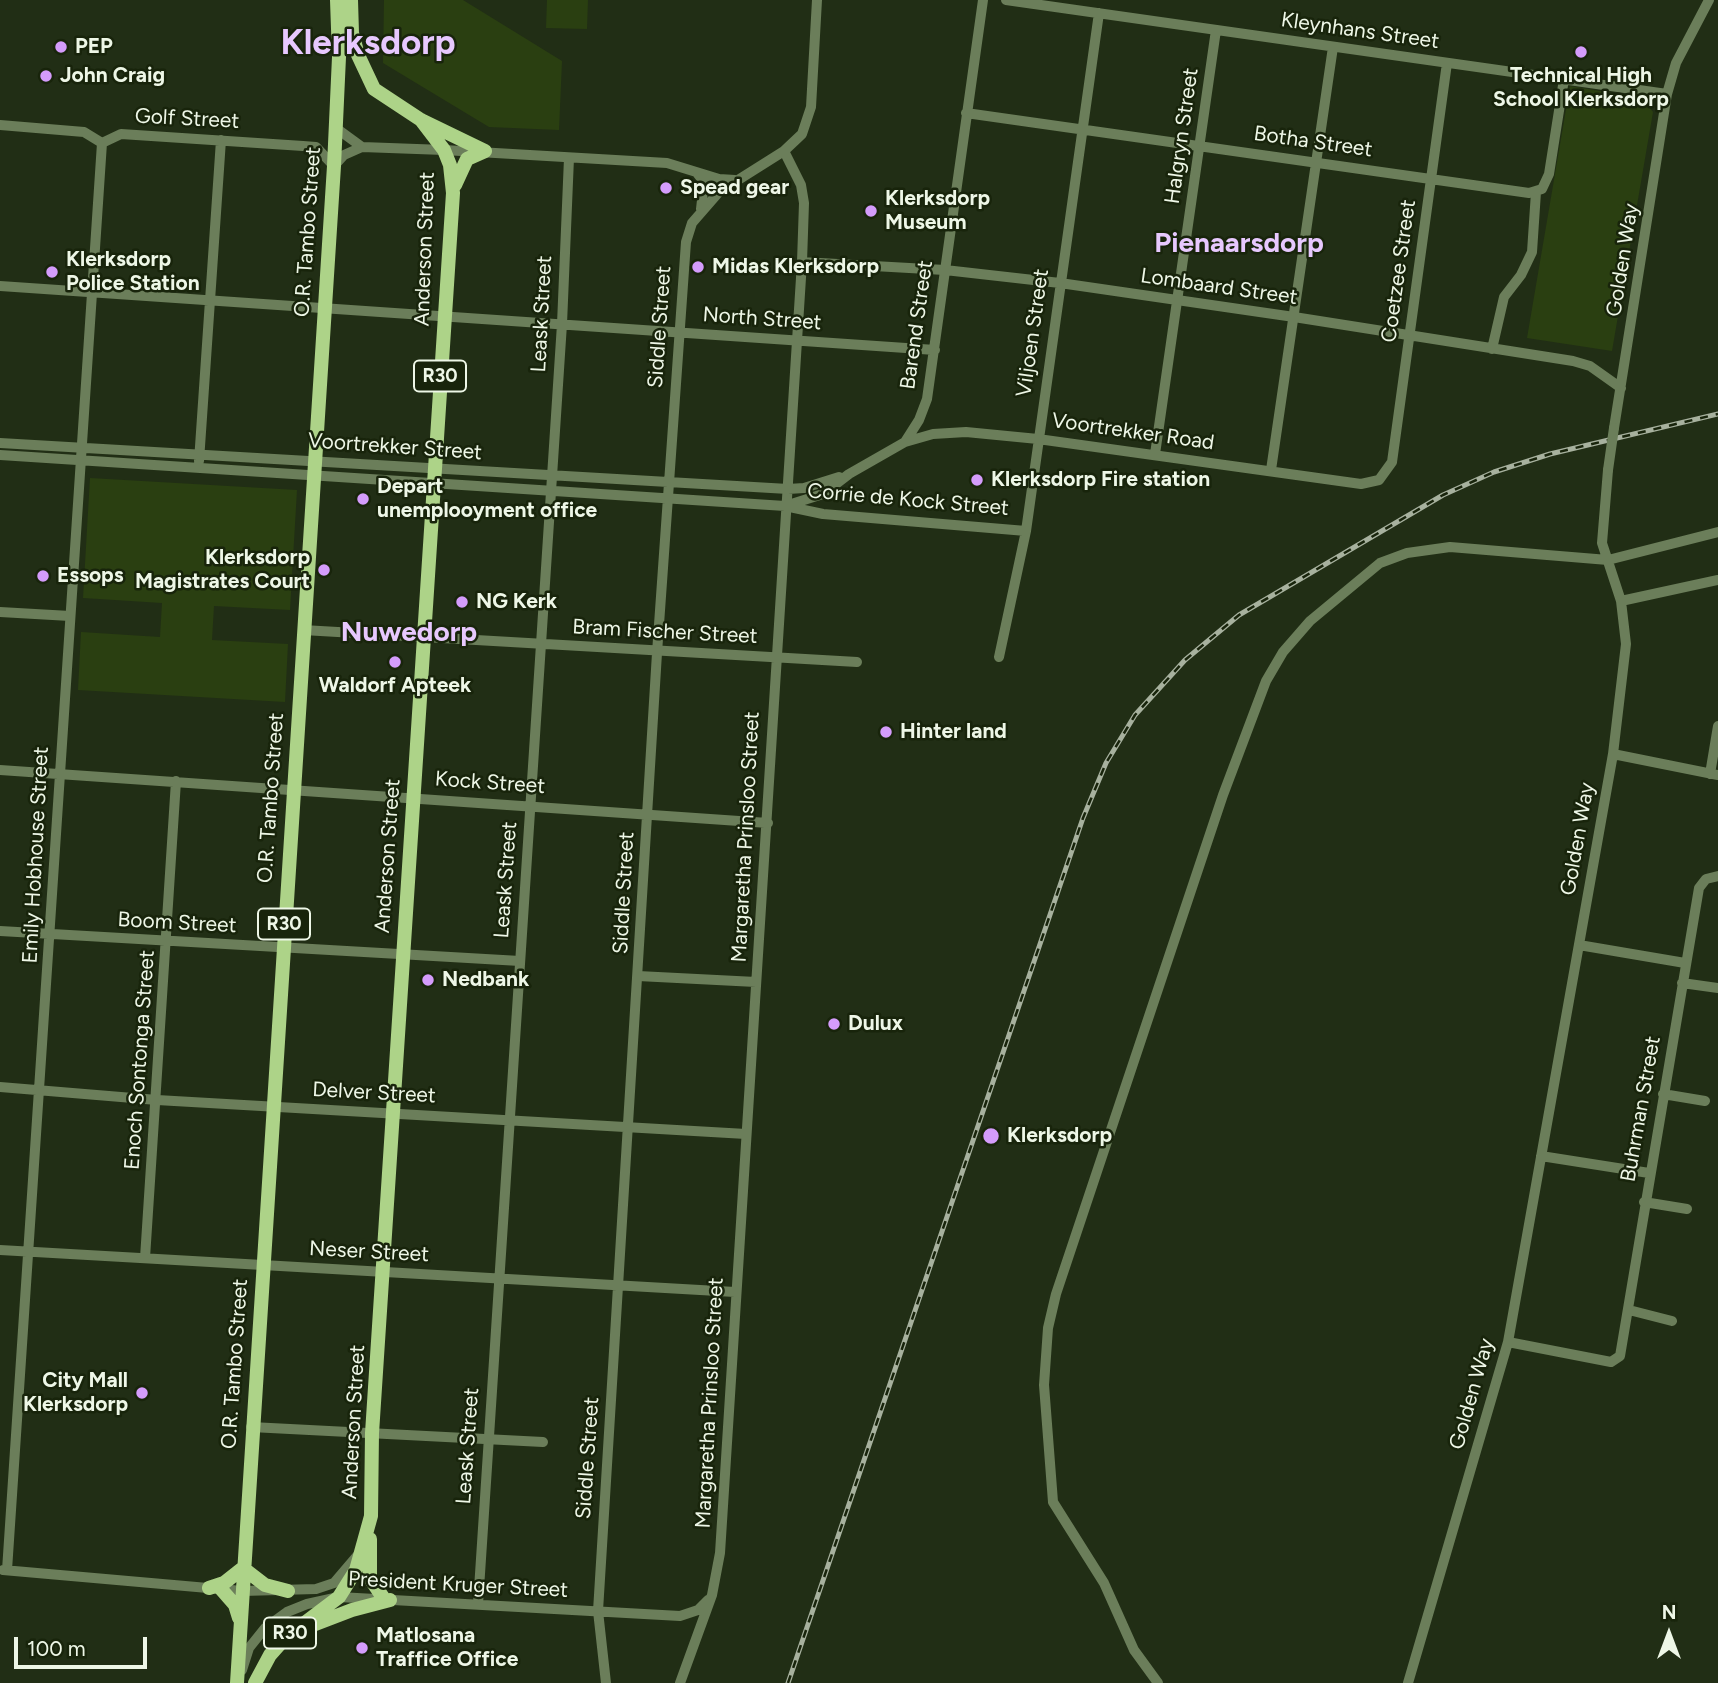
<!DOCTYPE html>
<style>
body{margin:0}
#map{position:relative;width:1718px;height:1683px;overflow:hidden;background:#212e15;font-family:Figtree,sans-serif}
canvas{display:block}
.north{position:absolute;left:1634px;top:1599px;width:70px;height:70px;-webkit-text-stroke:5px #18240b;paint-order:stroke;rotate:0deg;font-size:19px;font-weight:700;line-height:28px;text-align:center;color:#eef7e7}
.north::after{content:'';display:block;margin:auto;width:24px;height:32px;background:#eef7e7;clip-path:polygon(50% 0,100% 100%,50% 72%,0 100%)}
.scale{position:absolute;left:14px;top:1637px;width:133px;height:32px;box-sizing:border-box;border:4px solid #eef7e7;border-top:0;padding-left:9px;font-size:21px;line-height:24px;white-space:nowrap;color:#eef7e7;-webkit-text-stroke:5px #18240b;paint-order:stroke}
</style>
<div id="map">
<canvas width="1718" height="1683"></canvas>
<div class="north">N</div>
<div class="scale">100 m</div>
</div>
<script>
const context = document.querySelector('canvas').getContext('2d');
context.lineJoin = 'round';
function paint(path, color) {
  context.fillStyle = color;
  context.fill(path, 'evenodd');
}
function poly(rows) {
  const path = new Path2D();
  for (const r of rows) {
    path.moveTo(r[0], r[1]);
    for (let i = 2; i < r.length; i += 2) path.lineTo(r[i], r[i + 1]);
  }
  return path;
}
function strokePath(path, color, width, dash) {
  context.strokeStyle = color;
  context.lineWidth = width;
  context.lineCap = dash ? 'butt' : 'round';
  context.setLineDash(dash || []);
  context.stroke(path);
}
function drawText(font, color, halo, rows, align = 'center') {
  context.font = font + ' Figtree,sans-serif';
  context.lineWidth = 5;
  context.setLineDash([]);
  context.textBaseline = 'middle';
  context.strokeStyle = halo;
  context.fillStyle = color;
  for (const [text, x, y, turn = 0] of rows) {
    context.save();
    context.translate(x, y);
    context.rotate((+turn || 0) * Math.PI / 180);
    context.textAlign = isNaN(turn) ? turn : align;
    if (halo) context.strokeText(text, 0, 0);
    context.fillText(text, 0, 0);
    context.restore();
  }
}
paint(poly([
 [384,0,463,0,562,61,559,130,489,127,383,63],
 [547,0,588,0,587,29,546,28],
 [1570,86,1642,98,1653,112,1612,351,1527,338],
 [90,478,297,490,290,610,214,606,212,640,288,644,285,702,78,690,81,632,160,637,162,603,83,598]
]), '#2a3f11');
strokePath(poly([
 [1006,0,1667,94],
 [966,113,1529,193,1542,189,1549,174,1564,79],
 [0,125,84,132,102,143,121,134,303,146,316,147,334,166,344,155,362,147,444,150,667,163,719,179,735,180],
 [336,128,362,147],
 [697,173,704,182,701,209],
 [802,262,945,270,1060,283,1294,317,1573,361,1590,366,1621,388],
 [0,286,935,350],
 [1492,349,1504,297,1521,275,1532,252,1536,192],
 [1614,428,1667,94,1676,63,1709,0],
 [905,442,919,420,927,399,983,0],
 [0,443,788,489,804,488,839,477],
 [1155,454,1216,30],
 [0,455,785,506,823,514,1026,531],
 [199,461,221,140],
 [1271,470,1333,47],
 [785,506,823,494,849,474,905,442,933,434,966,432,1038,439,1361,484,1379,480,1392,462,1447,63],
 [1621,601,1718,580],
 [0,612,70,616],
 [303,630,857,662],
 [999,657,1026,531,1099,13],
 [1613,754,1718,775],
 [0,770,768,823],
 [1710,774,1718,726],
 [0,931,520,961],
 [1579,945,1685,963],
 [638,976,756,982],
 [1682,983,1718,988],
 [0,1087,157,1100,746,1134],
 [1663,1094,1705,1101],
 [1541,1156,1649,1173],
 [1644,1202,1687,1209],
 [0,1250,735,1292],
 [145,1258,176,781],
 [1629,1310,1672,1321],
 [1508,1342,1611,1362,1620,1356,1699,888,1706,879,1718,876],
 [251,1427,543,1442],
 [3,1570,242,1591,316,1589,334,1583,357,1556],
 [7,1570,102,143],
 [478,1604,562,324,569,158],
 [242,1670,249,1648,265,1628,287,1612,307,1604,339,1597,680,1616,698,1610,708,1600],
 [606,1683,598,1611,657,653,686,242,692,223,719,192,784,151,802,134,811,107,817,0],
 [680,1683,712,1595,720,1553,802,262,804,203,801,185,784,151],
 [1158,1683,1134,1650,1104,1583,1053,1502,1044,1385,1048,1328,1056,1294,1223,795,1266,681,1283,652,1310,621,1380,563,1407,553,1450,547,1608,560,1718,532],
 [1408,1683,1508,1342,1613,754,1626,644,1621,601,1602,543,1608,470]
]), '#6b7e5a', 10);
strokePath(poly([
 [351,0,352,33,358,55,374,89,421,120,485,151],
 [455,185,467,159,485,151],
 [370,1539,370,1578,384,1599],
 [209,1588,224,1583,243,1568,265,1585,288,1591],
 [221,1589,235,1605,239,1618],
 [305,1628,352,1610,390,1600],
 [237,1683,334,166,339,57,337,0],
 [255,1683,270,1655,286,1637,339,1597,356,1570,371,1516,372,1433,453,193,450,165,444,150,421,120]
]), '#add388', 14);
const rail = poly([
 [788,1683,1083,818,1106,763,1135,715,1185,660,1239,615,1443,495,1494,472,1550,454,1718,414]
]);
strokePath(rail, '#a7b19e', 5);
strokePath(rail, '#18240b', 2.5, [8]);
strokePath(poly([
 [1608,470,1614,428]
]), '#6b7e5a', 10);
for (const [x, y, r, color] of [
 [61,47,7,"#d49cfb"],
 [1581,52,7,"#d49cfb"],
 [46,76,7,"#d49cfb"],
 [666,188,7,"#d49cfb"],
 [871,211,7,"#d49cfb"],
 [698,267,7,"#d49cfb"],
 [52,272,7,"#d49cfb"],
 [977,480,7,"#d49cfb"],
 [363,499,7,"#d49cfb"],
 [324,570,7,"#d49cfb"],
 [43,576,7,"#d49cfb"],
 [462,602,7,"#d49cfb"],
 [395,662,7,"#d49cfb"],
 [886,732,7,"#d49cfb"],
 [428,980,7,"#d49cfb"],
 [834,1024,7,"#d49cfb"],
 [991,1136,9,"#d49cfb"],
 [142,1393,7,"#d49cfb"],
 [362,1648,7,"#d49cfb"]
]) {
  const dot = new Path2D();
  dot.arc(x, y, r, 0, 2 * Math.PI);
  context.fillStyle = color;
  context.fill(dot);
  strokePath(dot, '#18240b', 2.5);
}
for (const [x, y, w] of [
 [440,376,52],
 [284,924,52],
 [290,1633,52]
]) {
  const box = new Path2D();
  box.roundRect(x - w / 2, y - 15.5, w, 31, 5);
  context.fillStyle = '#18240b';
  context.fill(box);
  strokePath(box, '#eef7e7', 2);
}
drawText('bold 19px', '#eef7e7', null, [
 ["R30",440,376],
 ["R30",284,924],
 ["R30",290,1633]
]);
drawText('21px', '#eef7e7', '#18240b', [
 ["Kleynhans Street",1360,31,8],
 ["Golf Street",187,119,3],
 ["Halgryn Street",1182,136,-82],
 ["Botha Street",1313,142,8],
 ["O.R. Tambo Street",308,232,-86],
 ["Anderson Street",425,249,-88],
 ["Golden Way",1623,260,-81],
 ["Coetzee Street",1399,271,-82],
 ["Lombaard Street",1219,287,8],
 ["Leask Street",542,314,-87],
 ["North Street",762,319,4],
 ["Barend Street",917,325,-82],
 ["Siddle Street",660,327,-86],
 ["Viljoen Street",1033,333,-82],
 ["Voortrekker Road",1133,432,8],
 ["Voortrekker Street",395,447,4],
 ["Corrie de Kock Street",908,500,5],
 ["Bram Fischer Street",665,632,3],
 ["Kock Street",490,783,4],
 ["O.R. Tambo Street",271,798,-86],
 ["Margaretha Prinsloo Street",746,837,-87],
 ["Golden Way",1578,839,-80],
 ["Emily Hobhouse Street",36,855,-87],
 ["Anderson Street",388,856,-86],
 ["Leask Street",506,880,-86],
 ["Siddle Street",624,893,-87],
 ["Boom Street",177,923,3],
 ["Enoch Sontonga Street",140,1060,-86],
 ["Delver Street",374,1093,3],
 ["Buhrman Street",1641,1109,-80],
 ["Neser Street",369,1252,3],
 ["O.R. Tambo Street",235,1364,-86],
 ["Golden Way",1472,1394,-74],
 ["Margaretha Prinsloo Street",710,1403,-87],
 ["Anderson Street",354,1422,-87],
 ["Leask Street",468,1446,-86],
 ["Siddle Street",588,1458,-86],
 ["President Kruger Street",458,1585,3]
]);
drawText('bold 21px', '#eef7e7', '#18240b', [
 ["PEP",75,47],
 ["John Craig",60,76],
 ["Technical High",1581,76,"center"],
 ["School Klerksdorp",1581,100,"center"],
 ["Spead gear",680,188],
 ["Klerksdorp",885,199],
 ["Museum",885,223],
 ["Klerksdorp",66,260],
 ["Police Station",66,284],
 ["Midas Klerksdorp",712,267],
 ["Klerksdorp Fire station",991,480],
 ["Depart",377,487],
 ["unemplooyment office",377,511],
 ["Klerksdorp",310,558,"right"],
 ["Magistrates Court",310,582,"right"],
 ["Essops",57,576],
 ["NG Kerk",476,602],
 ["Waldorf Apteek",395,686,"center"],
 ["Hinter land",900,732],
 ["Nedbank",442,980],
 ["Dulux",848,1024],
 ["Klerksdorp",1007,1136],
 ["City Mall",128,1381,"right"],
 ["Klerksdorp",128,1405,"right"],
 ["Matlosana",376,1636],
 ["Traffice Office",376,1660]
], 'left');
drawText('bold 28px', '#e7c8fe', '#18240b', [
 ["Pienaarsdorp",1239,244],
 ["Nuwedorp",409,633]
]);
drawText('bold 35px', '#e7c8fe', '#18240b', [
 ["Klerksdorp",368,44]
]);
</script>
